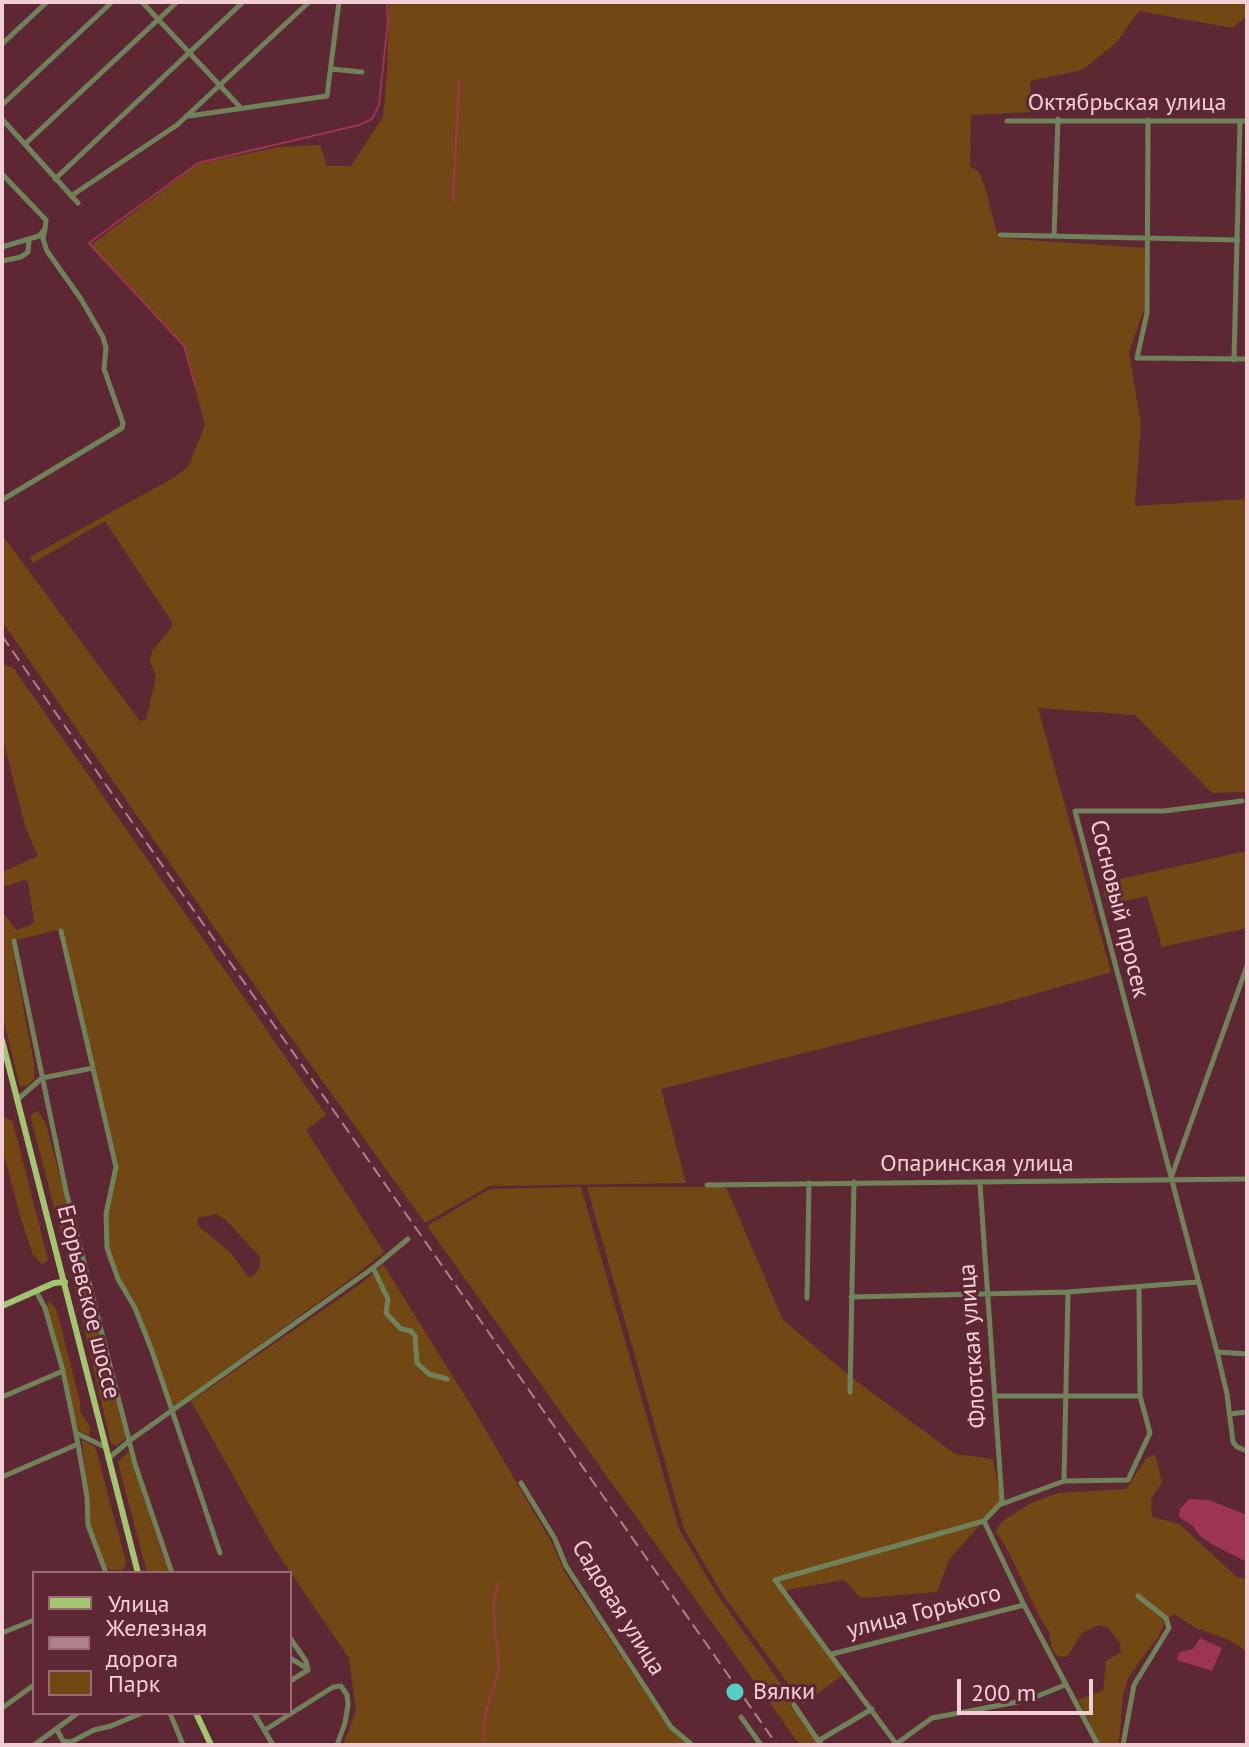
<!DOCTYPE html>
<meta charset="utf-8">
<style>
body{margin:0}
#map{position:relative;width:1249px;height:1747px;overflow:hidden;background:#5e2734;font-family:"PT Sans",sans-serif}
canvas{display:block}
.frame{position:absolute;inset:0;border:4px solid #f3cfd5;pointer-events:none}
.legend{position:absolute;left:32px;top:1571px;width:260px;height:144px;box-sizing:border-box;background:#5e2734;border:2px solid #9a6a74;margin:0;padding:10px 14px;list-style:none;font-size:24px;color:#f3cfd5}
.legend li{display:flex;align-items:center;gap:16px;height:40px}
.legend b{width:40px;border:2px solid #9a6a74}
.scale{position:absolute;left:957px;top:1679px;width:136px;height:36px;box-sizing:border-box;border:4px solid #f3cfd5;border-top:0;padding-left:10px;font-size:24px;line-height:28px;white-space:nowrap;color:#f3cfd5;-webkit-text-stroke:6px #5e2734;paint-order:stroke}
</style>
<div id="map">
<canvas width="1249" height="1747"></canvas>
<div class="frame"></div>
<ul class="legend">
<li><b style="height:10px;background:#a2c670"></b>Улица</li>
<li><b style="height:10px;background:#ae818b"></b>Железная дорога</li>
<li><b style="height:22px;background:#714814"></b>Парк</li>
</ul>
<div class="scale">200 m</div>
</div>
<script>
const context = document.querySelector('canvas').getContext('2d');
context.lineJoin = 'round';
function paint(path, color) {
  context.fillStyle = color;
  context.fill(path, 'evenodd');
}
function poly(rows) {
  const path = new Path2D();
  for (const r of rows) {
    path.moveTo(r[0], r[1]);
    for (let i = 2; i < r.length; i += 2) path.lineTo(r[i], r[i + 1]);
  }
  return path;
}
function strokePath(path, color, width, dash) {
  context.strokeStyle = color;
  context.lineWidth = width;
  context.lineCap = dash ? 'butt' : 'round';
  context.setLineDash(dash || []);
  context.stroke(path);
}
function drawText(font, color, halo, rows, align = 'center') {
  context.font = font + ' "PT Sans",sans-serif';
  context.lineWidth = 6;
  context.setLineDash([]);
  context.textBaseline = 'middle';
  context.strokeStyle = halo;
  context.fillStyle = color;
  for (const [text, x, y, turn = 0] of rows) {
    context.save();
    context.translate(x, y);
    context.rotate((+turn || 0) * Math.PI / 180);
    context.textAlign = isNaN(turn) ? turn : align;
    if (halo) context.strokeText(text, 0, 0);
    context.fillText(text, 0, 0);
    context.restore();
  }
}
paint(poly([
 [389,2,1247,2,1247,16,1232,28,1139,11,1116,43,1082,70,1030,81,1032,112,971,115,970,166,979,172,986,190,998,238,1145,248,1144,309,1129,352,1141,424,1135,506,1247,499,1247,823,1245,792,1212,793,1135,715,1038,708,1111,972,999,1004,661,1089,686,1183,489,1186,425,1223,287,1032,2,621,2,535,140,721,146,720,156,677,150,661,152,651,172,627,172,622,105,521,33,563,30,557,175,477,188,467,205,425,184,346,90,246,198,164,279,147,320,145,327,166,351,166,383,117,387,73],
 [6,665,14,669,326,1115,306,1130,384,1252,356,1275,175,1406,172,1405,152,1348,119,1279,108,1246,107,1214,118,1167,62,929,11,941,34,1064,34,1079,28,1085,20,1087,2,1013,2,911,16,930,31,925,34,921,28,882,24,880,2,887,2,872,38,856,25,826,2,735,2,666],
 [216,1214,226,1220,260,1257,260,1266,254,1276,248,1277,231,1253,197,1225,198,1218],
 [1247,851,1247,928,1162,947,1147,896,1107,905,1102,883],
 [38,1111,46,1124,79,1250,81,1262,74,1266,64,1245,31,1119,32,1114],
 [2,1115,13,1122,48,1260,42,1264,33,1255,20,1216,2,1147],
 [581,1187,679,1529,720,1599,825,1745,800,1745,427,1226,490,1189],
 [587,1187,726,1187,783,1320,851,1377,955,1454,993,1459,1001,1501,949,1560,937,1592,861,1598,844,1580,782,1591,843,1675,803,1704,723,1595,684,1529],
 [383,1264,475,1412,551,1541,564,1571,670,1729,688,1745,343,1745,356,1711,349,1658,274,1548,191,1401,362,1283],
 [82,1271,85,1272,126,1434,125,1439,116,1446,111,1443,73,1280,74,1274],
 [50,1301,57,1311,80,1402,80,1411,90,1427,89,1436,77,1429,47,1306],
 [82,1440,94,1446,97,1453,126,1562,123,1570,110,1570,106,1566,96,1542,91,1526],
 [129,1451,163,1556,171,1573,147,1573,118,1462],
 [1155,1454,1162,1482,1151,1499,1152,1517,1179,1524,1237,1577,1247,1579,1247,1652,1229,1640,1194,1627,1174,1614,1166,1620,1158,1637,1129,1676,1123,1694,1119,1742,1116,1745,1101,1745,1078,1700,1103,1690,1106,1661,1121,1652,1120,1643,1108,1628,1099,1625,1082,1633,1067,1657,1057,1656,1052,1649,1049,1631,1040,1618,1006,1547,996,1532,1000,1524,1007,1518,1031,1503,1058,1493,1126,1489,1146,1459]
]), '#714814');
paint(poly([
 [1189,1499,1209,1500,1247,1515,1247,1562,1213,1545,1200,1536,1193,1526,1179,1517,1180,1509],
 [1200,1638,1222,1648,1212,1671,1177,1660,1180,1652,1193,1649]
]), '#9d3451');
strokePath(poly([
 [453,201,459,80],
 [195,385,184,346,89,243,198,163,359,125,372,119,379,105,388,20,387,2],
 [483,1745,485,1717,499,1667,493,1608,498,1584]
]), '#9d3451', 2);
strokePath(poly([
 [142,2,240,107],
 [2,44,47,2],
 [331,69,362,72],
 [2,105,112,2],
 [189,116,327,96,339,2],
 [2,119,78,203],
 [1148,120,1147,313,1137,358,1247,359],
 [1007,121,1247,121],
 [25,144,177,2],
 [2,174,46,220,45,229,39,236,2,247],
 [55,179,243,2],
 [71,196,177,125,309,2],
 [1000,235,1238,240],
 [1054,236,1058,119],
 [2,261,21,257,28,252,29,241],
 [1234,360,1240,121],
 [2,500,122,428,123,423,104,369,106,348,103,337,81,299,47,251,43,239,45,229],
 [1242,801,1164,811,1075,811,1217,1352,1227,1394,1233,1442,1237,1447,1247,1451],
 [61,931,116,1167,106,1214,107,1248,118,1279,135,1308,152,1351,220,1553],
 [14,941,66,1191,135,1464,172,1573],
 [17,1100,42,1078,93,1068],
 [1171,1178,1247,966],
 [980,1184,1002,1501,1000,1504],
 [707,1185,1247,1179],
 [373,1268,388,1299,386,1313,401,1329,411,1331,415,1336,417,1363,429,1374,447,1379],
 [36,1291,45,1308,63,1371,78,1444,87,1497,88,1525,106,1573],
 [851,1297,1068,1292,1197,1282],
 [807,1298,809,1183],
 [1217,1352,1247,1354],
 [850,1392,854,1182],
 [995,1396,1140,1396],
 [2,1397,63,1371],
 [1229,1414,1247,1412],
 [76,1433,105,1447],
 [108,1459,129,1441,373,1268,408,1239],
 [2,1477,78,1444],
 [1064,1481,1068,1292],
 [521,1483,555,1539,566,1566,671,1727,692,1745],
 [984,1521,999,1505,1064,1481,1128,1480,1150,1433,1140,1396,1139,1288],
 [984,1521,1024,1605,1098,1745],
 [2,1633,34,1620],
 [290,1638,306,1661,308,1670,290,1681],
 [832,1654,1024,1605],
 [290,1658,308,1669],
 [794,1705,821,1745],
 [2,1708,34,1685],
 [170,1713,183,1745],
 [254,1713,273,1745],
 [741,1717,761,1745],
 [57,1730,63,1741,71,1742,94,1730,111,1726,142,1713],
 [265,1730,333,1687,341,1686,347,1695,348,1705,345,1723,337,1745],
 [818,1741,872,1709],
 [896,1744,932,1718,1028,1700,1065,1685],
 [34,1745,78,1713],
 [897,1745,775,1580,984,1521],
 [1123,1745,1134,1685,1169,1628,1166,1618,1138,1596]
]), '#708259', 5);
strokePath(poly([
 [2,1040,138,1573],
 [2,1306,54,1283,65,1282],
 [196,1713,211,1745]
]), '#a2c670', 6);
strokePath(poly([
 [2,636,777,1745]
]), '#ae818b', 2, [12, 6]);
for (const [x, y, r, color] of [
 [735,1692,10,"#56cec3"]
]) {
  const dot = new Path2D();
  dot.arc(x, y, r, 0, 2 * Math.PI);
  context.fillStyle = color;
  context.fill(dot);
  strokePath(dot, '#5e2734', 3);
}
drawText('24px', '#f3cfd5', '#5e2734', [
 ["Октябрьская улица",1127,103],
 ["Сосновый просек",1119,909,76],
 ["Опаринская улица",977,1164],
 ["Егорьевское шоссе",88,1302,76],
 ["Флотская улица",973,1346,-94],
 ["Садовая улица",618,1608,58],
 ["улица Горького",924,1612,-14]
]);
drawText('24px', '#f3cfd5', '#5e2734', [
 ["Вялки",753,1692]
], 'left');
</script>
